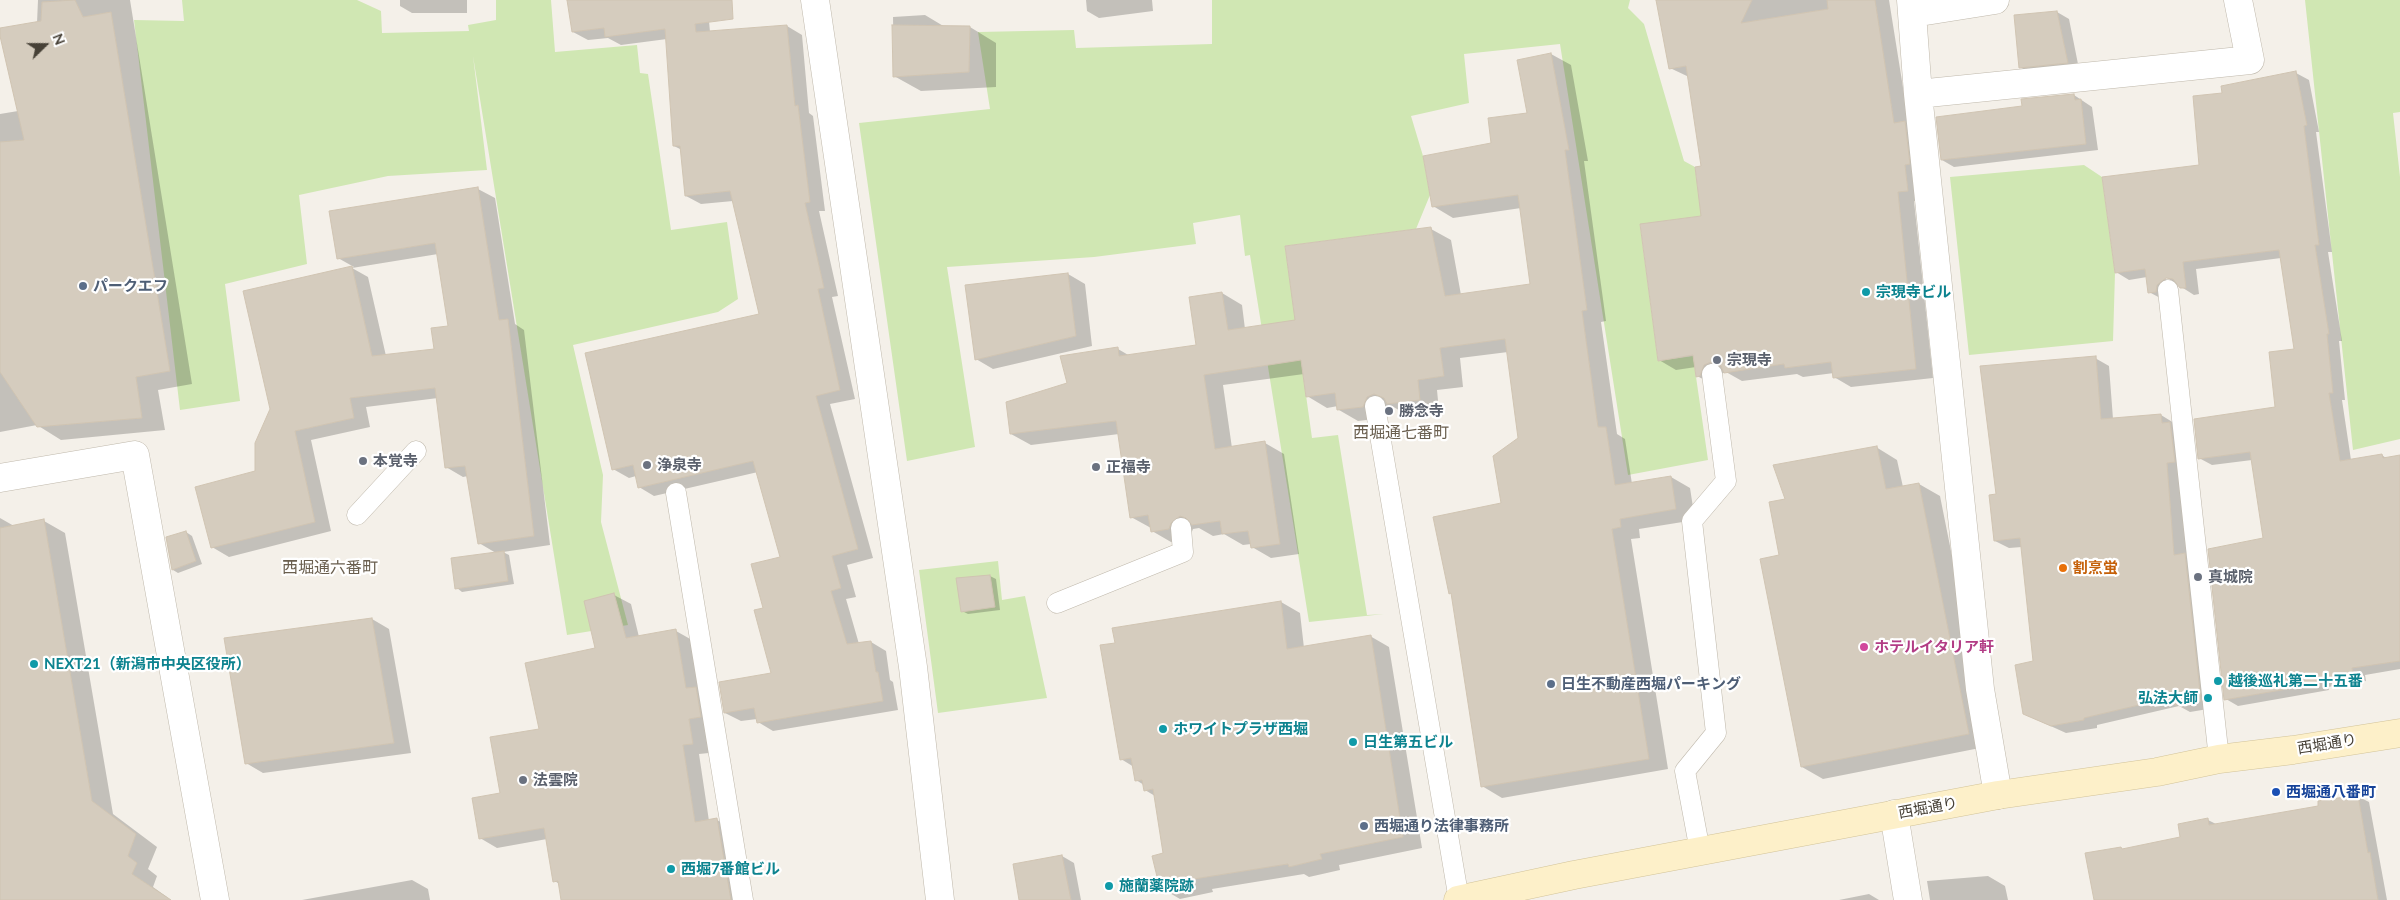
<!DOCTYPE html>
<meta charset="utf-8">
<style>
body{margin:0}
#map{position:relative;width:2400px;height:900px;overflow:hidden;background:#f4f0e9;font-family:Lato,sans-serif}
canvas{display:block}
.north{position:absolute;left:20px;top:20px;width:50px;height:50px;-webkit-text-stroke:4px #fff;paint-order:stroke;rotate:68deg;font-size:14px;font-weight:700;line-height:20px;text-align:center;color:#474137}
.north::after{content:'';display:block;margin:auto;width:18px;height:22px;background:#474137;clip-path:polygon(50% 0,100% 100%,50% 72%,0 100%)}
</style>
<div id="map">
<canvas width="2400" height="900"></canvas>
<div class="north">N</div>
</div>
<script>
const context = document.querySelector('canvas').getContext('2d');
context.lineJoin = 'round';
function paint(path, color) {
  context.fillStyle = color;
  context.fill(path, 'evenodd');
}
function poly(rows) {
  const path = new Path2D();
  for (const r of rows) {
    path.moveTo(r[0], r[1]);
    for (let i = 2; i < r.length; i += 2) path.lineTo(r[i], r[i + 1]);
  }
  return path;
}
function strokePath(path, color, width, dash) {
  context.strokeStyle = color;
  context.lineWidth = width;
  context.lineCap = dash ? 'butt' : 'round';
  context.setLineDash(dash || []);
  context.stroke(path);
}
function drawText(font, color, halo, rows, align = 'center') {
  context.font = font + ' Lato,"Noto Sans JP",sans-serif';
  context.lineWidth = 4.5;
  context.setLineDash([]);
  context.textBaseline = 'middle';
  context.strokeStyle = halo;
  context.fillStyle = color;
  for (const [text, x, y, turn = 0] of rows) {
    context.save();
    context.translate(x, y);
    context.rotate((+turn || 0) * Math.PI / 180);
    context.textAlign = isNaN(turn) ? turn : align;
    if (halo) context.strokeText(text, 0, 0);
    context.fillText(text, 0, 0);
    context.restore();
  }
}
paint(poly([
 [182,0,357,0,381,11,382,33,469,31,468,25,496,20,496,0,551,0,555,52,637,45,640,73,648,74,671,230,727,222,738,299,718,312,573,345,603,475,601,522,628,625,567,635,473,56,487,170,388,176,299,195,307,264,225,284,240,401,180,410,134,20,184,21],
 [1212,0,1630,0,1628,8,1644,24,1684,161,1695,167,1702,216,1640,225,1658,361,1693,356,1708,460,1628,475,1560,44,1464,54,1469,103,1411,116,1423,156,1430,195,1416,229,1285,246,1312,438,1338,435,1367,615,1384,614,1309,622,1250,255,1245,256,1240,215,1193,223,1196,244,1094,257,947,267,975,447,907,461,859,123,990,109,978,32,1074,30,1076,48,1212,44],
 [2305,0,2400,0,2400,112,2393,113,2400,177,2400,439,2353,450],
 [2084,165,2102,177,2115,273,2113,341,1969,355,1950,177],
 [998,561,1002,600,1025,596,1047,698,938,713,919,570]
]), '#d0e7b3');
paint(poly([
 [38,0,139,0,130,0,192,384,158,390,165,430,61,440,37,425,0,432,0,114,18,111,0,29,37,23],
 [400,0,467,0,467,13,412,13,400,6],
 [568,0,707,0,710,32,787,26,802,35,809,113,813,116,825,211,819,211,838,296,832,297,855,399,830,404,873,558,847,565,856,597,846,599,859,644,871,642,886,651,890,680,893,682,898,710,773,731,758,722,757,719,741,721,725,713,773,674,764,609,781,558,758,472,654,496,639,487,636,476,629,478,613,469,760,315,733,201,701,204,686,196,682,150,674,146,667,39,621,45,608,38,588,40,573,32],
 [1086,0,1152,0,1153,11,1099,18,1087,11],
 [1657,0,1889,0,1909,125,1924,200,1914,201,1933,378,1851,387,1834,377,1834,373,1803,377,1797,374,1742,381,1726,372,1721,374,1714,385,1697,376,1696,367,1676,370,1659,360,1702,217,1703,167,1689,77,1670,68],
 [2057,12,2069,19,2079,69,2032,74,2020,67],
 [925,15,945,27,970,27,996,43,996,87,921,91,894,76,893,17],
 [1551,54,1571,65,1588,161,1584,161,1606,321,1601,322,1617,434,1625,439,1632,484,1671,477,1690,488,1695,520,1639,529,1640,538,1631,539,1668,769,1502,798,1482,786,1453,594,1450,593,1502,504,1520,439,1508,352,1460,358,1463,387,1437,390,1439,411,1407,415,1392,406,1387,408,1383,418,1358,421,1339,410,1338,406,1327,408,1307,396,1304,374,1223,385,1232,448,1265,443,1284,454,1299,554,1271,558,1252,547,1251,544,1243,545,1224,534,1213,536,1199,528,1193,529,1189,539,1171,542,1152,531,1151,528,1131,517,1119,434,1031,445,1011,434,1069,384,1118,349,1130,356,1198,346,1222,293,1242,305,1245,329,1297,321,1431,229,1451,240,1461,295,1531,285,1521,208,1453,218,1433,206,1492,144,1529,114],
 [2296,73,2309,80,2319,132,2316,132,2332,252,2328,252,2342,341,2339,341,2345,400,2342,400,2351,460,2382,455,2387,459,2400,456,2400,669,2365,675,2366,681,2328,687,2329,690,2238,706,2226,699,2264,539,2252,460,2212,465,2199,458,2277,408,2295,351,2281,258,2196,269,2199,294,2194,295,2161,274,2160,276,2178,286,2162,299,2149,292,2147,277,2129,280,2116,272,2201,166,2224,94],
 [2074,95,2092,107,2098,150,1954,167,1942,160],
 [478,189,495,198,515,324,524,330,550,545,503,552,509,555,514,584,462,592,457,588,496,553,479,543,468,476,463,477,446,467,438,398,366,407,370,427,311,440,331,531,229,557,212,547,256,472,271,409,245,292,354,267,338,258],
 [438,254,449,327,436,350,386,356,368,277,352,268],
 [1068,274,1085,284,1092,346,993,369,976,359],
 [2095,358,2109,366,2113,419,2161,415,2174,423,2214,708,2190,712,2179,706,2097,725,2097,728,2066,733,2024,714,2035,662,2022,547,2009,548,1995,541,1997,495],
 [1876,447,1897,460,1903,487,1919,484,1940,496,1990,746,1823,779,1802,767,1781,556,1787,500],
 [0,518,14,526,44,521,65,533,113,814,157,847,148,869,157,876,153,887,167,897,168,900,0,900],
 [186,532,192,536,202,564,178,573,173,570],
 [990,576,996,579,1000,610,968,614,962,611,958,579],
 [614,595,631,604,639,637,676,631,692,640,709,753,699,754,709,821,717,820,733,829,746,900,562,900,559,884,555,881,547,839,497,848,480,838,501,794,540,730,597,649],
 [1281,602,1300,613,1304,648,1370,636,1389,647,1422,848,1339,865,1340,870,1309,877,1304,874,1212,889,1213,892,1180,899,1161,888,1164,854,1155,796,1145,790,1144,785,1136,780,1134,767,1121,759,1116,644],
 [372,619,389,629,411,753,263,773,246,763],
 [2357,796,2369,802,2387,900,2094,900,2121,848,2124,850,2182,838,2208,820,2218,825,2320,807],
 [1062,856,1074,863,1081,900,1021,900],
 [1988,876,2005,886,2008,900,1930,900,1927,881],
 [412,880,428,889,430,900,302,900],
 [1869,894,1879,900,1839,900]
]), '#0003');
const building = poly([
 [75,0,83,17,111,12,170,371,136,377,142,418,37,427,0,372,0,142,24,140,0,36,0,28,41,21,42,2,75,0],
 [567,0,732,0,733,19,695,24,696,32,787,25,795,106,798,105,810,202,805,203,824,288,818,289,840,390,816,396,858,549,832,556,841,588,831,591,847,644,871,641,876,672,878,672,883,701,757,723,754,708,724,713,719,682,771,673,754,610,763,608,751,564,780,557,753,461,638,488,633,465,612,470,585,353,759,314,730,191,685,196,680,146,673,146,665,29,605,37,604,28,572,32,567,0],
 [1656,0,1752,0,1741,23,1828,9,1827,0,1875,0,1894,123,1905,121,1910,164,1905,165,1908,191,1898,192,1916,369,1833,378,1831,362,1785,368,1784,364,1724,373,1721,366,1711,362,1704,365,1700,376,1696,377,1693,355,1658,361,1640,224,1701,216,1695,167,1701,166,1686,66,1669,69,1656,0],
 [2057,11,2068,63,2019,68,2014,15,2057,11],
 [892,25,970,26,969,72,893,77,892,25],
 [1551,53,1569,150,1565,150,1587,310,1582,311,1598,427,1606,427,1615,485,1671,476,1676,509,1620,519,1621,527,1612,529,1649,759,1481,787,1451,593,1449,594,1433,517,1501,503,1493,456,1518,438,1505,339,1440,348,1444,376,1418,380,1420,400,1387,404,1384,398,1374,394,1367,397,1363,407,1337,410,1335,393,1306,397,1301,360,1204,375,1215,449,1265,441,1280,544,1251,548,1248,531,1222,534,1220,521,1192,525,1186,518,1180,516,1171,523,1169,529,1151,532,1148,515,1130,518,1116,421,1010,434,1006,402,1067,383,1060,356,1118,347,1119,356,1196,345,1189,297,1222,292,1228,330,1295,320,1285,246,1431,227,1445,296,1530,284,1518,195,1432,207,1423,156,1491,143,1488,118,1527,113,1517,60,1551,53],
 [2296,71,2307,125,2304,126,2319,245,2315,245,2329,334,2327,334,2333,393,2329,393,2340,461,2382,454,2383,458,2400,455,2400,661,2352,668,2353,674,2316,680,2316,684,2224,700,2208,549,2263,538,2250,452,2198,459,2194,419,2275,407,2269,352,2294,349,2279,250,2183,262,2186,288,2180,288,2173,279,2166,278,2157,285,2156,292,2148,293,2145,269,2115,273,2102,177,2199,165,2193,96,2222,93,2221,86,2296,71],
 [2074,94,2075,100,2081,99,2086,144,1941,160,1936,117,2022,106,2021,99,2074,94],
 [478,187,499,320,508,319,534,536,478,544,465,466,445,468,435,388,350,398,354,418,295,431,315,522,211,548,195,487,255,471,255,443,270,409,243,291,352,266,372,356,434,349,431,328,448,326,435,243,337,259,329,211,478,187],
 [1068,273,1076,336,975,360,965,285,1068,273],
 [2096,356,2101,419,2161,414,2162,423,2170,422,2175,462,2167,463,2174,555,2185,553,2201,701,2175,705,2173,697,2084,718,2084,720,2051,726,2023,714,2015,665,2033,661,2020,538,1994,541,1989,495,1996,494,1980,366,2096,356],
 [1877,446,1886,489,1919,483,1969,734,1801,767,1760,559,1779,555,1769,502,1785,499,1773,465,1877,446],
 [44,519,92,801,136,834,128,856,137,863,132,874,171,900,0,900,0,528,44,519],
 [186,531,196,561,172,570,166,537,186,531],
 [504,551,508,581,455,589,451,558,504,551],
 [990,575,995,607,961,612,956,578,990,575],
 [614,593,626,638,676,629,686,688,696,687,701,717,689,719,693,744,683,745,695,822,717,818,731,900,561,900,558,881,553,882,544,828,479,839,472,798,500,793,490,737,539,729,525,663,595,648,584,601,614,593],
 [1281,601,1287,649,1371,635,1403,837,1320,854,1322,859,1289,867,1288,864,1194,879,1194,881,1160,889,1152,856,1163,853,1153,789,1144,791,1142,780,1135,781,1131,758,1120,760,1100,645,1115,643,1112,628,1281,601],
 [372,618,394,743,245,764,224,638,372,618],
 [2358,795,2368,853,2370,852,2378,900,2094,900,2085,853,2121,847,2122,849,2180,837,2178,824,2208,818,2209,825,2318,806,2318,801,2358,795],
 [1062,855,1071,900,1019,900,1013,864,1062,855]
]);
paint(building, '#d5ccbe');
strokePath(building, '#d0c4b2', 1);
const lane = poly([
 [2168,290,2219,759],
 [1375,406,1459,900],
 [676,493,743,900],
 [357,515,416,451],
 [1057,603,1183,552,1181,528],
 [1700,851,1685,771,1716,733,1692,521,1726,481,1712,374]
]);
const street = poly([
 [815,0,913,667,940,900],
 [1911,0,1918,94,1980,689,1998,795],
 [1913,13,1995,0],
 [1918,94,2250,60,2238,0],
 [0,478,135,455,215,900],
 [1894,814,1908,900]
]);
const secondary = poly([
 [1458,900,1574,875,1998,795,2157,772,2219,759,2293,750,2400,733]
]);
strokePath(lane, '#bfb8ab', 21);
strokePath(street, '#bfb8ab', 29);
strokePath(secondary, '#d2c399', 29);
strokePath(lane, '#fff', 20);
strokePath(street, '#fff', 28);
strokePath(secondary, '#fdf0c9', 28);
for (const [x, y, r, color] of [
 [83,286,5,"#5c6f8a"],
 [1866,292,5,"#0f9aa8"],
 [1717,360,5,"#6b7280"],
 [1389,411,5,"#6b7280"],
 [363,461,5,"#6b7280"],
 [647,465,5,"#6b7280"],
 [1096,467,5,"#6b7280"],
 [2063,568,5,"#e8710a"],
 [2198,577,5,"#6b7280"],
 [1864,647,5,"#d1479c"],
 [34,664,5,"#0f9aa8"],
 [2218,681,5,"#0f9aa8"],
 [1551,684,5,"#5c6f8a"],
 [2208,698,5,"#0f9aa8"],
 [1163,729,5,"#0f9aa8"],
 [1353,742,5,"#0f9aa8"],
 [523,780,5,"#6b7280"],
 [2276,792,5,"#1a4fb4"],
 [1364,826,5,"#5c6f8a"],
 [671,869,5,"#0f9aa8"],
 [1109,886,5,"#0f9aa8"]
]) {
  const dot = new Path2D();
  dot.arc(x, y, r, 0, 2 * Math.PI);
  context.fillStyle = color;
  context.fill(dot);
  strokePath(dot, '#fff', 2);
}
drawText('bold 15px', '#4e5e75', '#fff', [
 ["パークエフ",93,286],
 ["日生不動産西堀パーキング",1561,684],
 ["西堀通り法律事務所",1374,826]
], 'left');
drawText('bold 15px', '#0d838f', '#fff', [
 ["宗現寺ビル",1876,292],
 ["NEXT21（新潟市中央区役所）",44,664],
 ["越後巡礼第二十五番",2228,681],
 ["弘法大師",2198,698,"right"],
 ["ホワイトプラザ西堀",1173,729],
 ["日生第五ビル",1363,742],
 ["西堀7番館ビル",681,869],
 ["施蘭薬院跡",1119,886]
], 'left');
drawText('bold 15px', '#5b616d', '#fff', [
 ["宗現寺",1727,360],
 ["勝念寺",1399,411],
 ["本覚寺",373,461],
 ["浄泉寺",657,465],
 ["正福寺",1106,467],
 ["真城院",2208,577],
 ["法雲院",533,780]
], 'left');
drawText('bold 15px', '#c56008', '#fff', [
 ["割烹蛍",2073,568]
], 'left');
drawText('bold 15px', '#b23c85', '#fff', [
 ["ホテルイタリア軒",1874,647]
], 'left');
drawText('15px', '#474137', '#fff', [
 ["西堀通り",2327,744,-9],
 ["西堀通り",1928,808,-10]
]);
drawText('bold 15px', '#164399', '#fff', [
 ["西堀通八番町",2286,792]
], 'left');
drawText('16px', '#6a5f4f', '#fff', [
 ["西堀通七番町",1401,433],
 ["西堀通六番町",330,568]
]);
</script>
